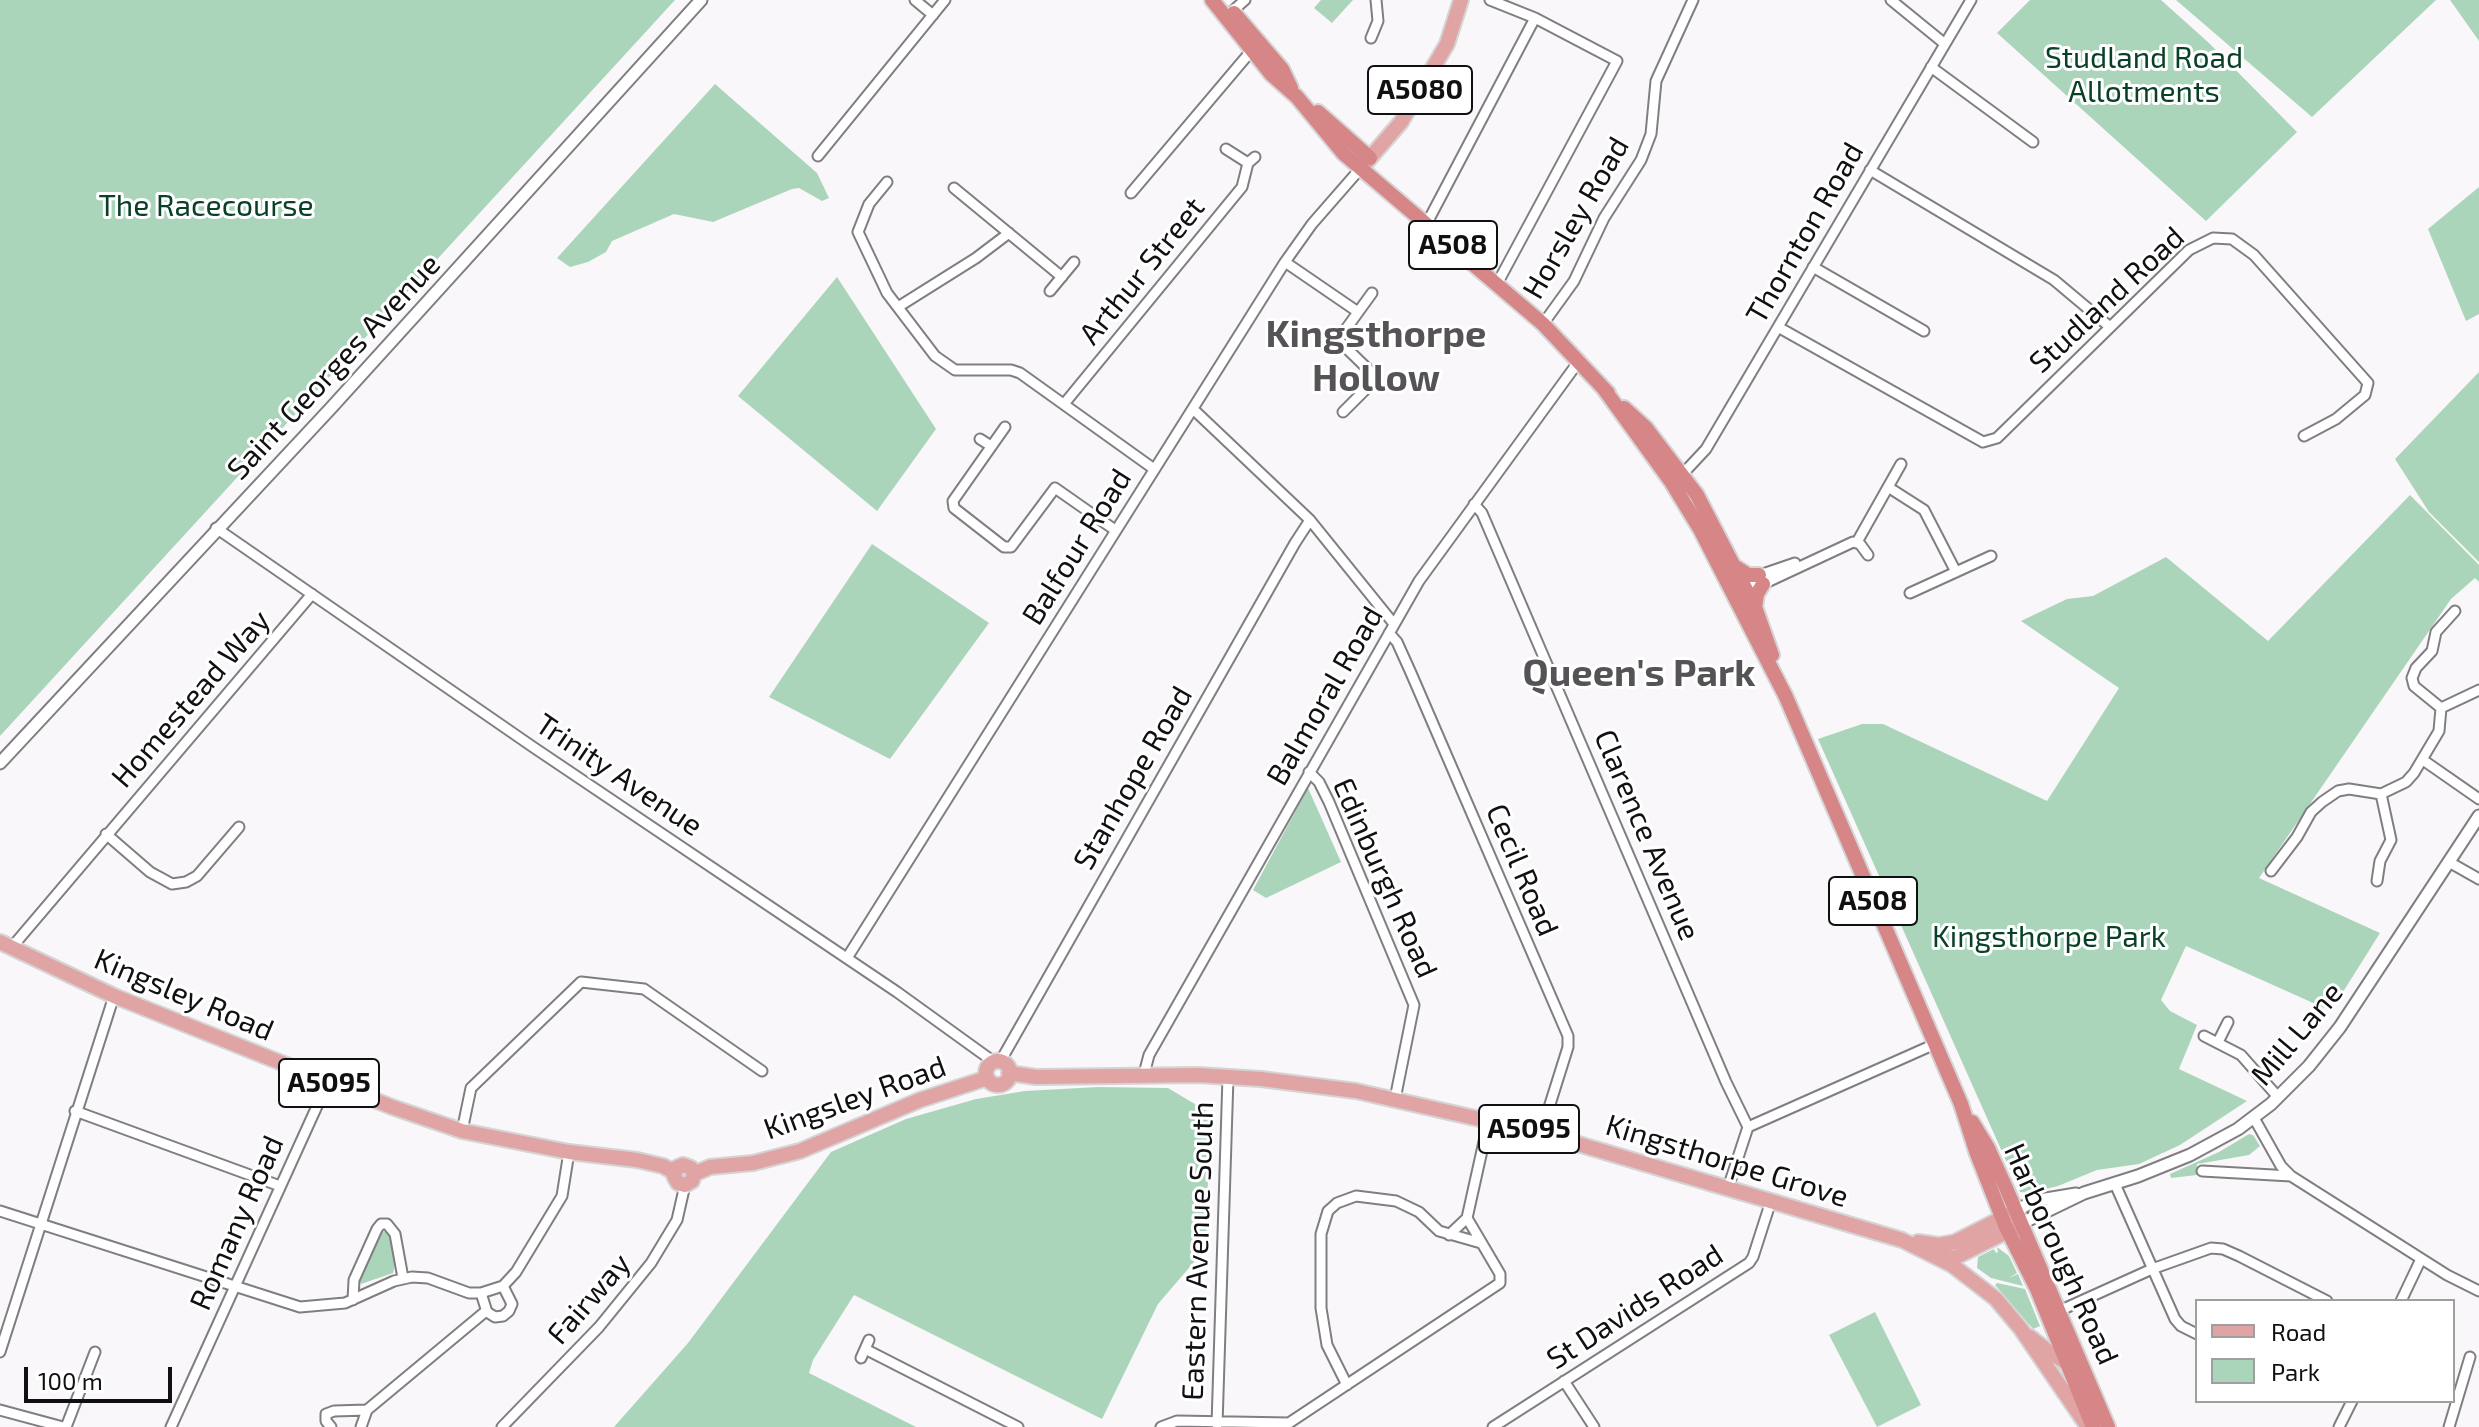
<!DOCTYPE html>
<style>
body{margin:0}
#map{position:relative;width:2479px;height:1427px;overflow:hidden;background:#faf7fb;font-family:"Exo 2",sans-serif}
canvas{display:block}
.legend{position:absolute;left:2195px;top:1299px;width:260px;height:104px;box-sizing:border-box;background:#fff;border:2px solid #9f9fa0;margin:0;padding:10px 14px;list-style:none;font-size:24px;color:#100f11}
.legend li{display:flex;align-items:center;gap:16px;height:40px}
.legend b{width:40px;border:2px solid #9f9fa0}
.scale{position:absolute;left:24px;top:1367px;width:148px;height:36px;box-sizing:border-box;border:4px solid #100f11;border-top:0;padding-left:10px;font-size:24px;line-height:28px;white-space:nowrap;color:#100f11;-webkit-text-stroke:6px #fff;paint-order:stroke}
</style>
<div id="map">
<canvas width="2479" height="1427"></canvas>
<ul class="legend">
<li><b style="height:10px;background:#e0a4a5"></b>Road</li>
<li><b style="height:22px;background:#abd5bb"></b>Park</li>
</ul>
<div class="scale">100 m</div>
</div>
<script>
const context = document.querySelector('canvas').getContext('2d');
context.lineJoin = 'round';
function paint(path, color) {
  context.fillStyle = color;
  context.fill(path, 'evenodd');
}
function poly(rows) {
  const path = new Path2D();
  for (const r of rows) {
    if (r.length === 3) {
      path.moveTo(r[0] + r[2], r[1]);
      path.arc(r[0], r[1], r[2], 0, 2 * Math.PI);
      continue;
    }
    path.moveTo(r[0], r[1]);
    for (let i = 2; i < r.length; i += 2) path.lineTo(r[i], r[i + 1]);
  }
  return path;
}
function strokePath(path, color, width, dash) {
  context.strokeStyle = color;
  context.lineWidth = width;
  context.lineCap = dash ? 'butt' : 'round';
  context.setLineDash(dash || []);
  context.stroke(path);
}
function drawText(font, color, halo, rows, align = 'center') {
  context.font = font + ' "Exo 2",sans-serif';
  context.lineWidth = 6;
  context.setLineDash([]);
  context.textBaseline = 'middle';
  context.strokeStyle = halo;
  context.fillStyle = color;
  for (const [text, x, y, turn = 0] of rows) {
    context.save();
    context.translate(x, y);
    context.rotate((+turn || 0) * Math.PI / 180);
    context.textAlign = isNaN(turn) ? turn : align;
    if (halo) context.strokeText(text, 0, 0);
    context.fillText(text, 0, 0);
    context.restore();
  }
}
paint(poly([
 [0,0,675,0,0,736],
 [1321,0,1353,0,1332,23,1314,8],
 [2030,0,2161,0,2209,43,2297,132,2206,221,1997,33],
 [2176,0,2436,0,2312,117],
 [2450,0,2479,0,2479,41],
 [715,84,817,173,829,198,822,201,799,188,792,189,713,222,674,214,612,241,606,252,588,262,570,267,557,258],
 [2479,187,2479,314,2466,321,2428,229],
 [837,277,936,429,877,511,738,396],
 [2479,372,2479,562,2429,512,2395,459],
 [2410,495,2479,565,2479,582,2475,578,2451,599,2259,878,2380,933,2331,1011,2186,946,2161,1000,2170,1011,2197,1025,2179,1069,2247,1101,2180,1145,2139,1164,2097,1170,2058,1186,2029,1193,2020,1192,1818,739,1862,724,1883,724,2047,801,2119,688,2021,621,2067,599,2093,596,2166,557,2268,641],
 [872,544,989,623,890,759,769,697],
 [1308,788,1341,862,1266,898,1253,890],
 [1098,1087,1168,1088,1210,1113,1206,1248,1158,1304,1102,1419,854,1295,813,1360,809,1373,916,1427,614,1427,688,1343,831,1152,906,1119,976,1099,1025,1091],
 [2249,1134,2253,1135,2260,1146,2249,1155,2197,1164,2197,1175,2171,1178,2170,1174,2219,1152],
 [386,1231,391,1236,397,1256,393,1273,361,1284,359,1279,377,1235],
 [1997,1247,2009,1256,2017,1273,2009,1278,2018,1274,2023,1286,1991,1278,1977,1268,1978,1257,1994,1249,1996,1253,1998,1252],
 [1997,1283,2025,1289,2040,1326,2033,1329,1995,1285],
 [1875,1312,1921,1405,1877,1427,1829,1335]
]), '#abd5bb');
const minor = poly([
 [915,0,933,15],
 [1490,0,1535,18,1617,61,1497,284],
 [1891,0,1945,44],
 [1228,15,1245,0],
 [1371,38,1378,21,1376,0],
 [1931,67,2033,142],
 [1226,149,1248,163,1255,157],
 [818,156,945,0],
 [1870,170,2054,280,2110,327],
 [887,182,869,204,858,232,887,293,935,356,955,370,1011,370,1020,373,1154,469],
 [954,188,1062,277],
 [1131,193,1252,50],
 [1427,223,1535,18],
 [1285,262,1358,312],
 [1813,267,1924,331],
 [1050,291,1074,262],
 [898,307,976,258,1009,233],
 [1543,324,1574,281,1604,218,1641,160,1651,134,1656,81,1693,0],
 [1778,327,1983,442,1997,438,2189,250,2213,238,2232,239,2254,255,2368,383,2365,395,2336,419,2304,436],
 [1064,404,1242,187,1248,163],
 [1193,409,1310,520,1394,624],
 [1343,412,1377,378,1338,340,1372,293],
 [1005,427,953,501,954,508,1004,547,1011,547,1055,488,1115,530],
 [980,439,991,446],
 [1678,479,1706,449,1971,0],
 [1888,487,1924,510,1956,572],
 [1474,504,1482,513,1494,541,1726,1082,1748,1127],
 [216,528,533,747,897,992,994,1062],
 [1857,542,1901,464],
 [1757,576,1795,563],
 [1744,584,1763,584,1853,542,1860,544,1868,555],
 [1910,593,1991,556],
 [1389,633,1397,642,1411,673,1568,1036,1568,1047,1541,1133],
 [2441,708,2479,690],
 [2423,760,2479,799],
 [1309,772,1319,782,1329,802,1414,1005,1395,1099],
 [106,834,150,872,172,884,186,882,197,876,239,827],
 [2449,862,2479,879],
 [2271,871,2297,837,2311,812,2322,802,2338,791,2349,789,2381,794,2406,782,2414,773,2439,731,2441,708,2414,686,2412,678,2416,668,2432,651,2436,632,2455,611],
 [2377,881,2380,861,2391,840,2381,794],
 [12,947,312,594],
 [847,958,1285,262,1312,224,1360,169],
 [2204,1036,2241,1055,2278,1097],
 [2218,1042,2228,1022],
 [1000,1062,1295,543,1310,520],
 [1144,1074,1149,1055,1419,581,1579,361],
 [75,1111,280,1186],
 [2254,1118,2281,1166,2291,1176,2447,1275,2479,1291],
 [1748,1127,1935,1044],
 [462,1131,471,1088,581,982,644,989,762,1071],
 [2202,1171,2291,1176],
 [2115,1184,2175,1319,2181,1326,2197,1334],
 [1728,1188,1748,1127],
 [0,1211,300,1307,345,1303,394,1281,412,1277,428,1278,469,1293,481,1293,503,1286,516,1272,562,1196,569,1152],
 [1449,1235,1467,1218],
 [481,1293,487,1312,495,1317,503,1316,509,1311,512,1304,503,1286],
 [353,1300,354,1280,377,1229,381,1224,387,1224,395,1234,403,1278],
 [2401,1301,2421,1259],
 [2059,1311,2152,1269,2211,1248,2223,1249,2239,1256,2327,1301],
 [865,1349,1018,1427],
 [0,1352,114,996],
 [861,1358,869,1340],
 [1564,1381,1594,1427],
 [1347,1385,1327,1345,1321,1308,1321,1234,1328,1211,1337,1203,1356,1196,1396,1201,1419,1212,1439,1231,1481,1243],
 [0,1410,63,1427],
 [1217,1425,1228,1077],
 [66,1427,95,1352],
 [171,1427,328,1082],
 [331,1427,326,1421,326,1414,334,1411,367,1410],
 [361,1427,367,1410,486,1311],
 [502,1427,599,1327,651,1263,677,1220,685,1185],
 [1161,1427,1177,1421,1289,1423,1500,1283,1500,1274,1467,1218,1489,1119],
 [1493,1427,1749,1263,1753,1257,1771,1201],
 [2339,1427,2352,1401],
 [2449,1427,2470,1357]
]);
const tertiary = poly([
 [0,763,331,408,701,0],
 [2014,1219,2016,1211,2034,1201,2076,1194],
 [2022,1223,2084,1193,2138,1176,2190,1155,2238,1129,2271,1104,2309,1066,2340,1027,2479,816]
]);
const primary = poly([
 [1363,166,1401,122,1447,44,1461,0],
 [0,942,114,996,392,1107,462,1131,569,1152,637,1160,663,1166,674,1172],
 [998,1073,12],
 [1009,1073,1036,1077,1198,1075,1261,1079,1356,1091,1541,1133,1902,1240,1952,1265,1996,1299,2021,1329,2088,1427],
 [694,1174,691,1168,683,1165,676,1168,674,1176,678,1183,685,1185,692,1181,694,1174,710,1167,753,1163,800,1151,920,1100,987,1078],
 [1918,1242,1939,1245,1955,1242,2010,1214],
 [1940,1258,1956,1257,2016,1227],
 [2030,1337,2049,1352,2072,1366]
]);
const trunk = poly([
 [1212,0,1271,74,1297,97,1344,154,1543,324,1608,393],
 [1234,13,1282,69,1291,88],
 [1318,112,1370,158],
 [1604,389,1672,483,1700,529,1786,697,1961,1104,1977,1154,2005,1225,2037,1289,2093,1427],
 [1624,408,1646,428,1697,495,1755,607,1772,655],
 [1734,566,1748,575,1759,575],
 [1755,607,1757,594,1763,584],
 [1972,1122,1988,1148,2006,1188,2108,1427]
]);
strokePath(minor, '#807e82', 13);
strokePath(tertiary, '#807e82', 15);
strokePath(primary, '#d4d4d4', 18);
strokePath(trunk, '#d4d4d4', 18);
strokePath(minor, '#fff', 9);
strokePath(tertiary, '#fff', 11);
strokePath(primary, '#e0a4a5', 14);
strokePath(trunk, '#d68687', 14);
for (const [x, y, w] of [
 [1420,90,104],
 [1453,245,88],
 [1873,901,88],
 [329,1083,100],
 [1529,1129,100]
]) {
  const box = new Path2D();
  box.roundRect(x - w / 2, y - 24, w, 48, 6);
  context.fillStyle = '#fff';
  context.fill(box);
  strokePath(box, '#100f11', 2);
}
drawText('bold 28px', '#100f11', null, [
 ["A5080",1420,90],
 ["A508",1453,245],
 ["A508",1873,901],
 ["A5095",329,1083],
 ["A5095",1529,1129]
]);
drawText('30px', '#094128', '#fff', [
 ["Studland Road",2144,58],
 ["Allotments",2144,92],
 ["The Racecourse",206,206],
 ["Kingsthorpe Park",2049,937]
]);
drawText('30px', '#100f11', '#fff', [
 ["Horsley Road",1576,218,-60],
 ["Thornton Road",1805,233,-60],
 ["Arthur Street",1142,271,-51],
 ["Studland Road",2107,300,-43],
 ["Saint Georges Avenue",334,367,-47],
 ["Balfour Road",1077,547,-58],
 ["Balmoral Road",1325,696,-60],
 ["Homestead Way",191,699,-49],
 ["Trinity Avenue",619,775,34],
 ["Stanhope Road",1133,778,-60],
 ["Clarence Avenue",1647,835,67],
 ["Cecil Road",1522,870,67],
 ["Edinburgh Road",1385,878,66],
 ["Kingsley Road",184,995,23],
 ["Mill Lane",2297,1034,-50],
 ["Kingsley Road",855,1098,-20],
 ["Kingsthorpe Grove",1727,1161,17],
 ["Romany Road",237,1223,-66],
 ["Eastern Avenue South",1198,1251,-88],
 ["Harborough Road",2061,1254,66],
 ["Fairway",589,1299,-49],
 ["St Davids Road",1635,1307,-33]
]);
drawText('bold 38px', '#555356', '#fff', [
 ["Kingsthorpe",1376,334],
 ["Hollow",1376,378],
 ["Queen's Park",1639,673]
]);
</script>
